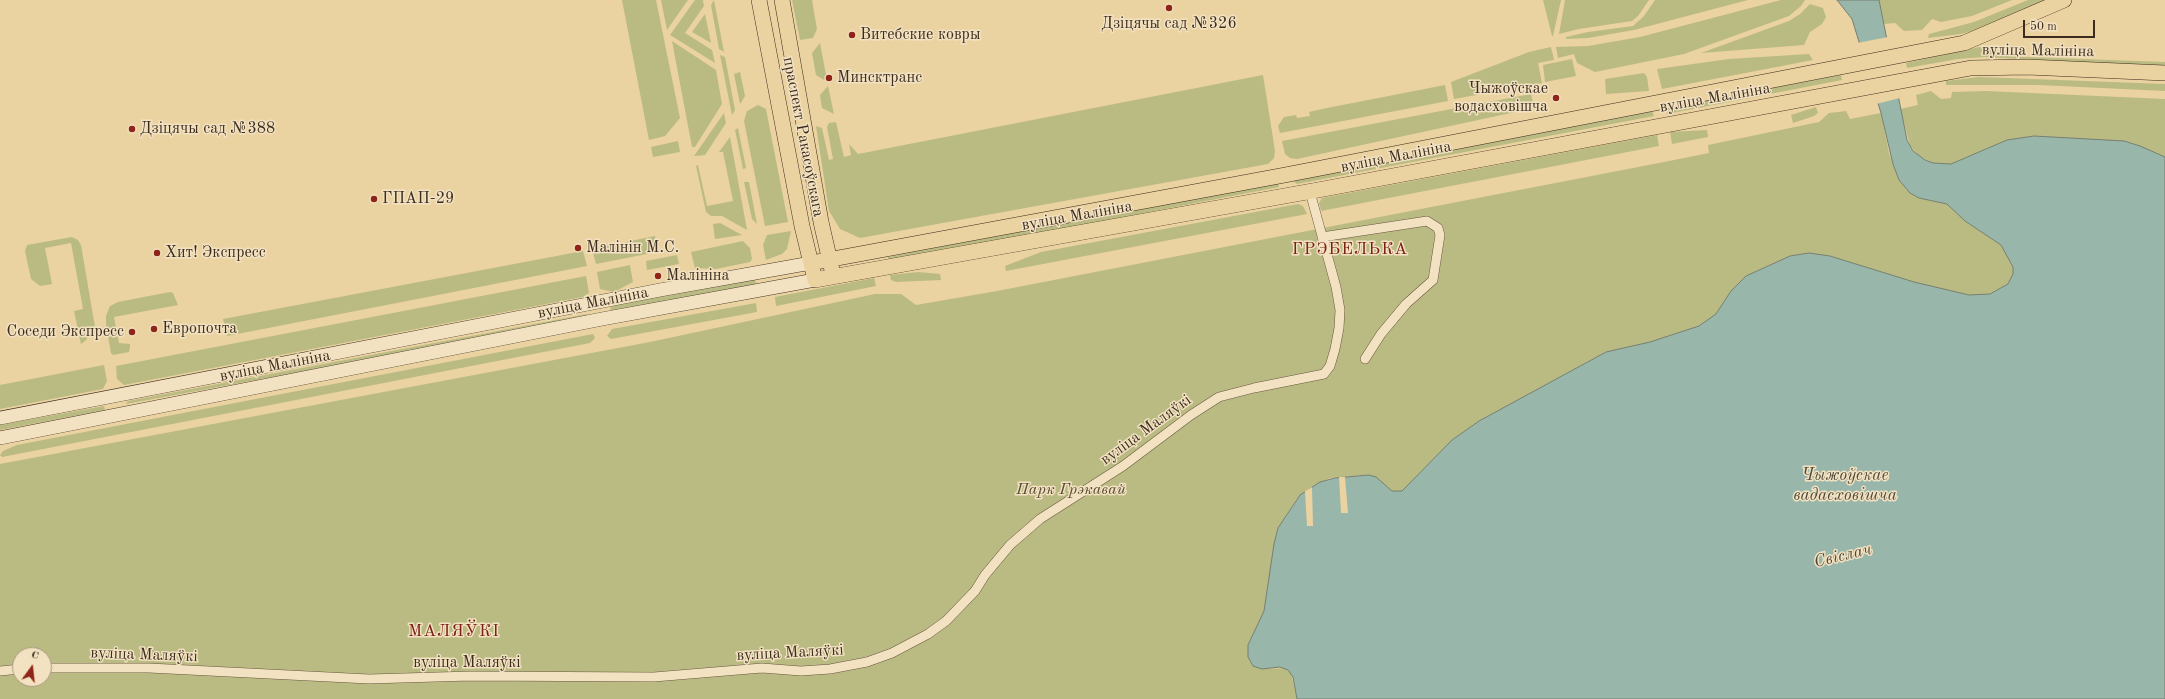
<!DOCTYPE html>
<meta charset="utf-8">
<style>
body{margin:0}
#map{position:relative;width:2165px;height:699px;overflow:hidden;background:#ebd2a1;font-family:"Old Standard TT",serif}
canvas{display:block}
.north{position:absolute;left:12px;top:647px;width:40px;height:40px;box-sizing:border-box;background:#f2e2c2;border:1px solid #aa9980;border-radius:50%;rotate:15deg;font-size:11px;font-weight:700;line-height:16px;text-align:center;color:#3d2c1d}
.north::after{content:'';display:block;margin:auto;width:14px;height:18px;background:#8f2418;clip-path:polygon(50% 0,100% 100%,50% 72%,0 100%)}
.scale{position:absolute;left:2023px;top:20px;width:72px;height:18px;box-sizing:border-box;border:2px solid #3d2c1d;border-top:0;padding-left:5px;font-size:12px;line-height:14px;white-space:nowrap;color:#3d2c1d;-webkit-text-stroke:3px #f2e2c2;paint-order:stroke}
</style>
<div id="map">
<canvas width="2165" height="699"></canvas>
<div class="north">С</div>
<div class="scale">50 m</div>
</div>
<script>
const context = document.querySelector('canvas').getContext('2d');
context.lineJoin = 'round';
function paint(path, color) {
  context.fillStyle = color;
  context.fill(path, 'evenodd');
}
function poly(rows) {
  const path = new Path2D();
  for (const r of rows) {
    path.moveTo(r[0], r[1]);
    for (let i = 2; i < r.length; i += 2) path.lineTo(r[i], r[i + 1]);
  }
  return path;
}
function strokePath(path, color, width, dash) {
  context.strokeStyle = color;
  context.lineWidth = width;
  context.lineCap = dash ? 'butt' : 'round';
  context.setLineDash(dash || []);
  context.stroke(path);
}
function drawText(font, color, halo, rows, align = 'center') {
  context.font = font + ' "Old Standard TT",serif';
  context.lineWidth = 3;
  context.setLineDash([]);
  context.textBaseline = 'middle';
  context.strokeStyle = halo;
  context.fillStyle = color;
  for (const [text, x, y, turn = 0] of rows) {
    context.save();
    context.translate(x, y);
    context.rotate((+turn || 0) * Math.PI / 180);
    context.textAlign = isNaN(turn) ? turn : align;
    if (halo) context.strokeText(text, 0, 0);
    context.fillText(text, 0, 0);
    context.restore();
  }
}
paint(poly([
 [622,0,656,0,680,118,665,136,649,140],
 [661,0,688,0,667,30],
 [695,0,703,0,704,6,685,33,712,50,715,63,670,35],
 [714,0,724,52,719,49,711,5],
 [792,0,812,0,817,29,813,38,800,40],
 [1543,0,1561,0,1553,36,1552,36],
 [1565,0,1649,0,1638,16,1632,21,1579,29,1559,34],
 [1655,0,1748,0,1634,30,1588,38,1566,39,1566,37,1588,32,1633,26,1644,16],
 [1781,0,1805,0,1801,6,1789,16,1684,54,1595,72,1577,63,1574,54,1558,58,1556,47,1588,46,1640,37],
 [1879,0,2012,0,1972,16,1941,22,1932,19,1922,30,1904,31,1895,23,1884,24],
 [2028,0,2048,0,1984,28,1961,34,1928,38,1929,34,1974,22],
 [1810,4,1823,8,1826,17,1822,24,1810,32,1804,45,1701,53,1789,21,1800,14],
 [705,14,711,43,692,32],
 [672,41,716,70,722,104,695,147,692,147],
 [820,43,827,80,824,80,816,75,812,53],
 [1551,47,1554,60,1538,63,1542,83,1454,99,1451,82,1529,52],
 [1979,47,1999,52,2000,56,2165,62,2165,67,1984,57,1958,59,1907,68,1906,63],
 [1809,54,1813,60,1662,89,1657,69,1729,59],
 [720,55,725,57,735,110,732,115],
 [1572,59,1576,76,1545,82,1543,65],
 [740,72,745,96,740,104,734,74],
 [1644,73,1647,77,1649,91,1606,94,1605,79],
 [1263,75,1275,151,1274,158,1268,164,860,238,840,229,829,211,816,126,822,128,829,160,833,159,827,127,829,123,836,122,844,157,851,155,849,144,858,154],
 [1841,75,1842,80,1667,114,1666,108],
 [1979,77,2165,84,2165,91,2038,85,1946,85,1946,81],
 [1445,85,1448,101,1280,133,1278,126,1284,117,1296,115,1297,118,1310,116,1309,112,1322,109],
 [828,86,834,114,822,108,820,95],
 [1931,91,1941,99,1951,98,1952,92,1986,91,2165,99,2165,157,2132,143,2034,136,2007,140,1951,164,1933,163,1918,156,1910,145,1900,109,1918,105,1916,95],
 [1531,94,1534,108,1297,159,1290,158,1285,154,1282,141],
 [758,105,766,109,788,222,765,226,744,121,747,111],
 [1816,107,1818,113,1814,116,1793,123,1791,115],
 [1652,111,1654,116,1297,184,1294,182,1294,180],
 [1846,111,1850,119,1881,113,1889,153,1899,180,1910,193,1919,198,1947,204,1965,221,2001,245,2013,267,2013,274,2008,284,1990,294,1969,295,1926,286,1830,256,1809,253,1790,256,1746,276,1731,291,1716,315,1699,326,1650,342,1606,352,1479,421,1452,440,1402,491,1392,491,1369,475,1330,478,1312,487,1298,497,1278,528,1274,544,1264,611,1248,645,1250,662,1253,666,1266,669,1284,668,1291,673,1297,699,0,699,0,464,650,342,875,294,901,294,916,305,997,291,1664,162,1709,153,1708,145,1819,122,1829,113],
 [20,655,44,655,44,679,20,679],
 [724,113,726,123,705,155,694,156],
 [738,128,746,168,743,169,735,130],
 [1707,130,1708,137,1672,144,1670,132],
 [1657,135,1659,146,1321,211,1319,203,1322,198],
 [730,137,747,230,722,216,711,216,706,212,696,166,698,165,707,206,733,201,723,152,719,152],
 [678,141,680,152,653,157,651,147],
 [744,182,749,182,757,224,752,219],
 [1278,182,1279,187,889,262,888,257],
 [1298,204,1303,206,1307,214,1006,271,1005,266,1041,252],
 [720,223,742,235,715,239,713,224],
 [791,231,787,249,782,254,766,260,763,245,767,235],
 [655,236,656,247,647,254,596,264,592,249],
 [72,237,78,240,81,245,96,333,91,333,86,340,81,344,74,311,83,309,71,243,45,248,52,284,40,286,31,279,25,251,27,245],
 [743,241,750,248,752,259,750,262,716,269,695,268,691,252],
 [583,251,587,266,227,336,223,319],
 [677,255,679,264,647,270,646,261],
 [630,265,633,282,614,292,600,289,597,272],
 [918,272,940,274,941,280,896,282,891,280,890,275],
 [586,276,589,293,583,297,124,385,117,379,116,366],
 [755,277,756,284,613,312,610,308,613,306],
 [874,278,876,286,776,306,775,297],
 [170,292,173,293,178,305,114,317,119,343,130,344,130,347,129,352,113,355,111,353,106,325,106,316,110,306,118,302],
 [756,303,757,312,611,339,607,336,612,329],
 [587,314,589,317,587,319,126,404,128,401],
 [593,334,595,338,590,343,2,457,0,455,3,451,17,445],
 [104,365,107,381,103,389,0,409,0,385],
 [104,406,105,410,0,430,0,425]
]), '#babb82');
const water = poly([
 [1837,0,1879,0,1907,140,1913,151,1925,160,1933,163,1951,164,2007,140,2034,136,2124,141,2140,146,2165,157,2165,699,1297,699,1293,677,1288,670,1280,667,1262,669,1253,666,1248,657,1248,645,1264,611,1274,544,1278,528,1300,495,1320,482,1335,478,1369,475,1376,477,1392,491,1402,491,1452,440,1479,421,1606,352,1650,342,1699,326,1716,314,1731,291,1746,276,1790,256,1809,253,1830,256,1914,282,1969,295,1990,294,2008,284,2013,274,2013,267,2001,245,1965,221,1947,204,1919,198,1910,193,1899,180,1893,164,1881,113,1852,19,1837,0]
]);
paint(water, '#98b7aa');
strokePath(water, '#747f72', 1);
paint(poly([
 [1888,37,1900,98,1876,104,1857,43],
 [1339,477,1345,477,1348,513,1341,513],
 [1312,487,1313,526,1307,526,1305,491]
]), '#ebd2a1');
const minor = poly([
 [1322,237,1427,221,1438,228,1440,235,1433,280,1406,304,1381,334,1365,359],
 [44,668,149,668,369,679,471,676,654,677,762,668,801,671,830,669,867,662,892,653,928,634,946,621,975,591,985,575,1010,545,1040,519,1123,466,1191,415,1219,397,1254,388,1324,374,1330,366,1335,349,1339,328,1340,310,1336,287,1310,192],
 [0,671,20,669]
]);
const secondary = poly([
 [0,418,660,290,811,263],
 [0,438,602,319,815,280]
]);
const primary = poly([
 [759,0,802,226,815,280,1318,190,1971,68,2027,67,2165,73],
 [782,0,821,222,832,270],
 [811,263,1285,175,1964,43,2064,0]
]);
strokePath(minor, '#68563e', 10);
strokePath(secondary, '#3d2c1d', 14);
strokePath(primary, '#3d2c1d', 16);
strokePath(minor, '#f2e2c2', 9);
strokePath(secondary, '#f2e2c2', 13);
strokePath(primary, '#ebd2a1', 15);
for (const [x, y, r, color] of [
 [1169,8,4,"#8f2418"],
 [852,35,4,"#8f2418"],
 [829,78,4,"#8f2418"],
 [1556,98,4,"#8f2418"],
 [132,129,4,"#8f2418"],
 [374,199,4,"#8f2418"],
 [578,248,4,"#8f2418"],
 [157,253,4,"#8f2418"],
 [658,276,4,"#8f2418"],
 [154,329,4,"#8f2418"],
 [132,332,4,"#8f2418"]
]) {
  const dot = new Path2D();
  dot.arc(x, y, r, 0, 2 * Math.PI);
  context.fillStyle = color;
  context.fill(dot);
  strokePath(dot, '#f2e2c2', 1.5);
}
drawText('16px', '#3d2c1d', '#f2e2c2', [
 ["Дзіцячы сад №326",1169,24,"center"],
 ["Витебские ковры",860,35],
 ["Минсктранс",837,78],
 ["Чыжоўскае",1548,89,"right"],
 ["водасховішча",1548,107,"right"],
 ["Дзіцячы сад №388",140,129],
 ["ГПАП-29",382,199],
 ["Малінін М.С.",586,248],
 ["Хит! Экспресс",165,253],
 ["Малініна",666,276],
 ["Европочта",162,329],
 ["Соседи Экспресс",124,332,"right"]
], 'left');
drawText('16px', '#3d2c1d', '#f2e2c2', [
 ["вуліца Малініна",2038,51,1],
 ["вуліца Малініна",1715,98,-10],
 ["праспект Ракасоўскага",803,137,79],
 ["вуліца Малініна",1396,157,-11],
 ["вуліца Малініна",1077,216,-10],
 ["вуліца Малініна",593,303,-11],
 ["вуліца Малініна",275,366,-11],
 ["вуліца Маляўкі",1146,430,-36],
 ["вуліца Маляўкі",790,653,-3],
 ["вуліца Маляўкі",144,655,2],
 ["вуліца Маляўкі",467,663]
]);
drawText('italic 16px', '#564931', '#f2e2c2', [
 ["Парк Грэкавай",1071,490]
]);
context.letterSpacing = '1px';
drawText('17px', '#7a1f14', '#f2e2c2', [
 ["ГРЭБЕЛЬКА",1350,250],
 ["МАЛЯЎКІ",454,632]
]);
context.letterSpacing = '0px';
drawText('italic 17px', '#4f4839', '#f2e2c2', [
 ["Чыжоўскае",1845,476],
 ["вадасховішча",1845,496],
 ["Свіслач",1843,556,-13]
]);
</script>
